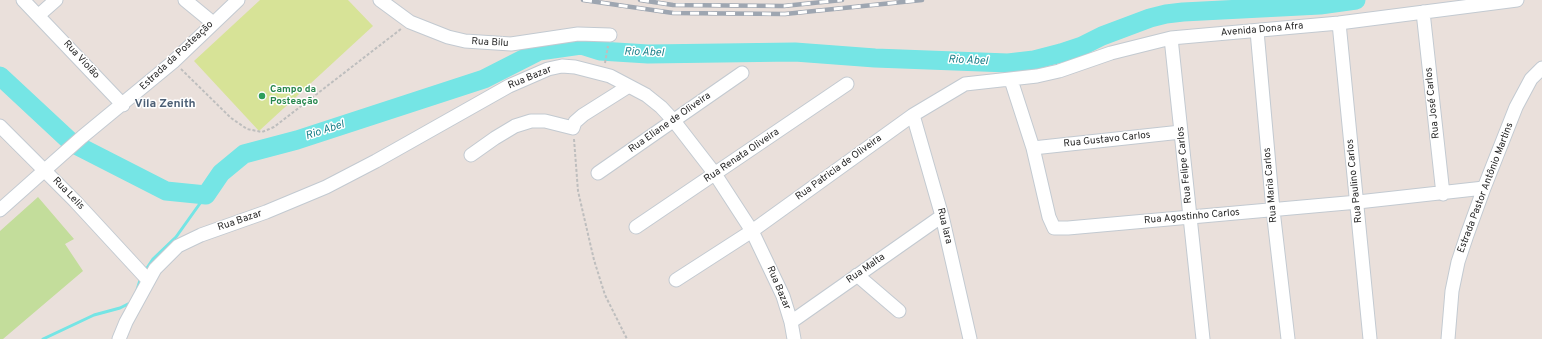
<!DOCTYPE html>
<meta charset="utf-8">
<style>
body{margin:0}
canvas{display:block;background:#eae0db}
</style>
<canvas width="1542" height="339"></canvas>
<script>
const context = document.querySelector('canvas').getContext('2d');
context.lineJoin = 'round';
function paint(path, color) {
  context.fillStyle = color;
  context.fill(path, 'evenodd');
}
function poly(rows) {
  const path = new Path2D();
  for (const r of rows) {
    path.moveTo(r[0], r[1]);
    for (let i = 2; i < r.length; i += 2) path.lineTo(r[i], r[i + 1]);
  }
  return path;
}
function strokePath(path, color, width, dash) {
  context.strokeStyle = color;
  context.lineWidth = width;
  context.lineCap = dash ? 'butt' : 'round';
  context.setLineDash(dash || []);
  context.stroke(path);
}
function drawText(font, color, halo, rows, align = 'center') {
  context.font = font + ' Overpass,sans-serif';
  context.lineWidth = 3;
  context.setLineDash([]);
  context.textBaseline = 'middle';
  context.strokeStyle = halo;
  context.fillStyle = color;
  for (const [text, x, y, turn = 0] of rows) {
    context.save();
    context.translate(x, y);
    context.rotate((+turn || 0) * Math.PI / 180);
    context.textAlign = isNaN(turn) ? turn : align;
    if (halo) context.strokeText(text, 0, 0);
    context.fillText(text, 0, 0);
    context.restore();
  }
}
paint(poly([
 [38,197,74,239,65,244,83,271,3,339,0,339,0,231]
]), '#c3dd9b');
paint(poly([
 [260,0,348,0,373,26,259,131,194,61]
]), '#d7e397');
strokePath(poly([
 [145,271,153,259,176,237,206,195],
 [137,290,141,277],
 [43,339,94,315,120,308,132,302]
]), '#75e5e5', 3);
strokePath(poly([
 [0,76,72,143,166,191,206,195,221,173,244,154,297,140,484,79,539,51,581,45,600,51,648,54,795,52,875,58,1008,63,1034,60,1061,53,1082,46,1102,36,1150,18,1166,14,1183,12,1320,5,1356,0]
]), '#75e5e5', 19);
const street = poly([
 [23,0,123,105],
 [185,0,213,23],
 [380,0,410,22,448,37,465,41,511,44,578,34,610,35],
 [1423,12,1443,194],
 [39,15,56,0],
 [1339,23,1370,339],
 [1257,31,1273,210,1288,339],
 [1171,38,1203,339],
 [1011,80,1033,148,1049,217,1054,228,1068,228,1358,202,1484,188],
 [913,115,942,216,970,339],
 [0,126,75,201,148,280],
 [1033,148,1181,132],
 [471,155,495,138,515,126,531,121,545,121,573,128,575,122,583,115,629,86],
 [598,173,742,73],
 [0,210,82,137,173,62,238,0],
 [636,227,847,84],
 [857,275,899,311],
 [676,280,752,231,913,115,965,84,1037,76,1059,71,1111,53,1171,38,1339,23,1517,0],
 [791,322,942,216],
 [119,339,126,322,155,269,178,246,201,235,266,212,326,187,376,161,509,86,548,69,562,66,575,67,610,76,646,95,661,107,674,121,715,174,752,231,783,296,791,322,794,339],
 [1448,339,1452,291,1458,262,1467,235,1484,188,1516,107,1531,79,1542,68]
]);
strokePath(street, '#c3cad1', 15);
strokePath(poly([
 [605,63,608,46],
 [181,69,231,118,247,129,262,132,274,127,401,29],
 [574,139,578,191,594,260,605,295,627,339]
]), '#bebebe', 2, [3, 2]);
strokePath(street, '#fff', 13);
const rail = poly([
 [583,0,673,13,785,14,922,0],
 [640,0,673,5,784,6,842,0]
]);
strokePath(rail, '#9ea6b1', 4.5);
strokePath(rail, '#fff', 3, [9]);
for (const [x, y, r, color] of [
 [262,96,4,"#2e9e5b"]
]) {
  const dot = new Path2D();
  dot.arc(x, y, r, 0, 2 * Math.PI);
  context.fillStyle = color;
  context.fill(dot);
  strokePath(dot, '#fff', 1.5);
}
drawText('10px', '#282828', '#fff', [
 ["Avenida Dona Afra",1262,30,-5],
 ["Rua Bilu",490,43,3],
 ["Estrada da Posteação",177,56,-43],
 ["Rua Violão",81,60,47],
 ["Rua Bazar",530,78,-22],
 ["Rua José Carlos",1433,103,-96],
 ["Rua Eliane de Oliveira",670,123,-35],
 ["Rua Gustavo Carlos",1107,140,-6],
 ["Rua Renata Oliveira",742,156,-34],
 ["Rua Felipe Carlos",1185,165,-96],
 ["Rua Patricia de Oliveira",839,168,-36],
 ["Rua Paulino Carlos",1355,181,-96],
 ["Rua Maria Carlos",1271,185,-95],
 ["Estrada Pastor Antônio Martins",1486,188,-69],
 ["Rua Lelis",68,194,46],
 ["Rua Agostinho Carlos",1192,217,-5],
 ["Rua Bazar",240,221,-19],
 ["Rua Iara",944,226,76],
 ["Rua Malta",866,269,-35],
 ["Rua Bazar",778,288,67]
]);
drawText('bold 10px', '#27864d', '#fff', [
 ["Campo da",270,90],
 ["Posteação",270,102]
], 'left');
drawText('italic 11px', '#177e88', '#fff', [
 ["Rio Abel",644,53,2],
 ["Rio Abel",968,61,3],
 ["Rio Abel",325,131,-18]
]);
drawText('bold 12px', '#4c5f75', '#fff', [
 ["Vila Zenith",165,105]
]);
</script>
